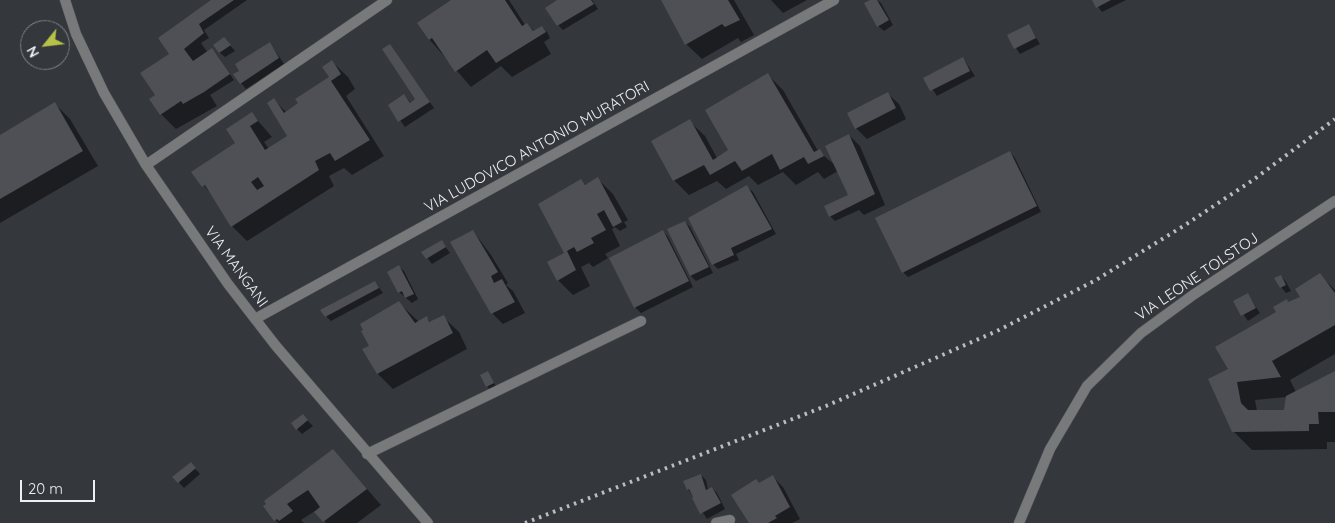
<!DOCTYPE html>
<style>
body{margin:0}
#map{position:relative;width:1335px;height:523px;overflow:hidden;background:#34373c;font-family:Quicksand,sans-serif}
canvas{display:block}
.north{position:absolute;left:20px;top:20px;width:50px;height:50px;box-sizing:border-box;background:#34373c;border:1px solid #7e8185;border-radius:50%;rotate:241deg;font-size:14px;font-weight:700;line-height:20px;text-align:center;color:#eeeff2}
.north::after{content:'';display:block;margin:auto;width:18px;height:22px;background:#b6c148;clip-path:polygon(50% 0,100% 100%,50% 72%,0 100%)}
.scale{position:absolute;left:20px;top:480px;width:75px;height:22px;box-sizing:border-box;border:2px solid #eeeff2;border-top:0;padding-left:6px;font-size:15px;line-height:18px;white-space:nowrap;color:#eeeff2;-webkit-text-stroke:4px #34373c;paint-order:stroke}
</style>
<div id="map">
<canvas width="1335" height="523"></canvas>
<div class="north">N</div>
<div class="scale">20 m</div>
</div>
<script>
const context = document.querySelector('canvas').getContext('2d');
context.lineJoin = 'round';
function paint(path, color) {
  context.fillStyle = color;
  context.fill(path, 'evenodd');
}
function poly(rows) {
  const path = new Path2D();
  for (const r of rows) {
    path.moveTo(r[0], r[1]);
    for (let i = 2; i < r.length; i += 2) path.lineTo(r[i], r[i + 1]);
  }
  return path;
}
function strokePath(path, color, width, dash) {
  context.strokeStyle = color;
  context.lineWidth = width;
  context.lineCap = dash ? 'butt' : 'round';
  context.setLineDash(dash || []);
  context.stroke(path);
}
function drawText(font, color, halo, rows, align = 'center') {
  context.font = font + ' Quicksand,sans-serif';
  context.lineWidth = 4.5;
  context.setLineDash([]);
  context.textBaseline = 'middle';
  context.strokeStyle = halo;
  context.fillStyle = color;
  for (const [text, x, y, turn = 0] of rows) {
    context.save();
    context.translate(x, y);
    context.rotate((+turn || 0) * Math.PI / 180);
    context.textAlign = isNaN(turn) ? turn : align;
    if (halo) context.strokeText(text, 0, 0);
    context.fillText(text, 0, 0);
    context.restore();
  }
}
paint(poly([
 [213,0,247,0,204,30,209,38,201,43,208,53,212,50,217,55,234,80,210,95,217,106,176,129,161,114,156,95,170,55],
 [453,0,509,0,525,25,527,24,535,32,542,27,547,32,550,38,544,42,551,54,512,77,501,66,471,87,429,39],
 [559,0,592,0,598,9,563,30,558,25],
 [662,0,734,0,754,35,741,42,738,38,702,59,686,44],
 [771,0,807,0,783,13],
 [872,0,877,0,881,3,893,25,884,31,878,26],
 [1093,0,1126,0,1102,12],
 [1029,26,1040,44,1020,54,1008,36],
 [270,43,284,64,246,89,241,83,241,71],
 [229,44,235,51,225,57,219,52],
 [390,45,434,108,405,127,389,105,404,95,411,103,416,99],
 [963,58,975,76,937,96,925,78],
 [332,62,348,77,355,89,346,96,384,156,352,175,344,168,329,176,334,186,247,241,232,226,215,199,193,172,237,143,252,114,272,137,264,142,269,149,289,136,274,100,287,113,331,77],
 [768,75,783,90,818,151,835,165,849,135,860,146,885,205,864,215,859,210,835,221,830,216,850,196,838,171,824,179,818,172,796,185,783,172,758,185,749,176,726,189,717,181,689,195,674,180,689,121,705,136,717,158,730,151],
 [888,94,899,104,906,119,867,139,856,128],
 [55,104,70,119,98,166,0,223,0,137],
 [1010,152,1015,158,1041,212,908,277,903,272],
 [598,179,613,194,628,220,624,222,627,227,620,231,615,227,612,229,620,246,605,254,608,258,593,267,589,263,581,267,590,286,573,295,558,280,581,181,586,185],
 [747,187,753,192,776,234,736,254,739,260,718,269,713,264],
 [685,222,690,227,713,273,696,281,691,276,668,230],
 [473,231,491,255,508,283,506,285,513,291,525,313,503,324,492,313],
 [663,231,668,237,693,287,641,313,635,307],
 [442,242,450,253,432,264,423,252],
 [398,266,404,271,418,299,412,303,399,292],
 [1320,275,1335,290,1335,354,1290,380,1296,392,1335,372,1335,442,1327,442,1327,449,1252,450,1233,431,1230,370,1278,312,1289,303,1302,297],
 [1287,397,1285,411,1257,411,1255,400],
 [1281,276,1286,282,1291,291,1286,293,1281,287],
 [375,282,383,293,331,321,326,316],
 [1248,295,1260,313,1248,321,1235,302],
 [399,303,419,322,427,318,431,323,443,317,459,332,467,349,393,389,378,374,364,350,371,346],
 [487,373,498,389,492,392,487,386],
 [303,416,313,426,302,434,297,429],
 [333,450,381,505,357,523,326,523,315,511,301,520,304,523,278,523,264,506],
 [191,464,200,474,184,488,174,477],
 [701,475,706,480,708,490,712,488,717,493,725,509,707,519,688,489],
 [772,476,783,487,800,519,792,523,750,523,760,484]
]), '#0007');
paint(poly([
 [211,0,234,0,199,24,204,33,184,49,193,61,212,48,230,74,204,92,183,104,181,101,160,115,149,99,155,95,140,73,169,54,158,38],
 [451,0,505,0,522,26,527,23,533,31,542,26,546,32,496,63,487,50,455,72,432,38,429,40,417,23],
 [557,0,591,0,594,4,557,26,545,8],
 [661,0,728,0,740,20,725,27,722,24,685,45],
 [870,0,877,0,889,20,877,27,864,3],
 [1092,0,1111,0,1096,8],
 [1029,24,1036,38,1014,49,1007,35],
 [224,37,231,45,219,53,213,45],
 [270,42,279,58,240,84,233,74,239,71,235,64],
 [390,44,430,102,398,122,388,105,404,94,410,103,415,99,382,49],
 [963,57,970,71,930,91,923,78],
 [332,60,341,74,331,81,370,140,335,161,330,153,315,161,319,170,231,227,205,185,202,187,191,172,235,143,226,129,252,112,258,121,250,126,265,150,287,136,267,103,274,98,284,113,298,103,295,99,329,77,322,67],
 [258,177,264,186,257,190,251,182],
 [768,73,814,152,820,149,824,156,808,164,804,157,780,170,772,154,742,171,735,161,710,175,704,165,673,181,651,141,690,119,713,160,728,150,705,110],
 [888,92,896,108,855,129,847,113],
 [55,102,83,151,0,199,0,135],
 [849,134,875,194,829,217,824,206,848,195,825,146],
 [1010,151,1037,206,902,273,875,218],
 [598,177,622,222,613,227,604,210,597,214,606,230,591,238,594,243,577,252,574,247,567,251,576,270,557,281,547,262,564,253,538,204,581,179,585,185],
 [747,185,772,229,731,248,734,255,712,265,688,218],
 [685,221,709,267,690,276,667,229],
 [473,230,498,272,491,276,494,283,502,279,515,302,491,314,450,242],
 [663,230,689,281,634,308,609,258],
 [442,240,446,247,426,259,421,252],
 [399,265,414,294,405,298,402,291,398,293,387,272],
 [1320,273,1335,293,1335,325,1272,361,1281,377,1237,382,1241,403,1248,410,1284,410,1286,396,1335,371,1335,412,1318,412,1319,424,1309,424,1309,431,1232,432,1208,379,1228,369,1215,347,1276,312,1273,307,1287,299,1288,302,1300,297,1295,289],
 [1281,275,1286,285,1280,288,1274,278],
 [375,281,379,288,325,317,320,310],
 [1248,293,1256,308,1241,316,1233,301],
 [399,301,415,323,427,316,429,322,444,315,453,333,377,374,362,349,369,346,361,331,363,330,360,324],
 [488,371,494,383,486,387,480,375],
 [303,414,308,420,296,430,291,423],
 [333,449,367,489,323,522,314,512,320,507,308,490,287,504,293,511,279,521,277,519,274,521,263,506,266,504,264,501],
 [191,462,196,468,178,483,172,477],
 [701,474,706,490,712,487,721,503,700,514,692,498,693,497,689,489,687,490,683,481],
 [773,475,790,507,775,516,777,518,768,523,749,523,731,495,756,479,759,483]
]), '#4e5055');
const service = poly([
 [367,454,641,321],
 [716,523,730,520]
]);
const minor = poly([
 [65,0,76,34,104,93,146,165,228,284,276,346,428,523],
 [146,165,387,0],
 [255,319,834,0]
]);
const tertiary = poly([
 [1019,523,1050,449,1087,386,1141,333,1193,295,1335,201]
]);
strokePath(service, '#525459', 11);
strokePath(minor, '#525459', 11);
strokePath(tertiary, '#525459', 11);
strokePath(service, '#77797b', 10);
strokePath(minor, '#77797b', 10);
strokePath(tertiary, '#77797b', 10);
strokePath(poly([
 [525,523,826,406,997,331,1096,280,1185,225,1253,180,1335,119]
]), '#bbbdc0', 4, [2.5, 5]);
drawText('15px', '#eeeff2', '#34373c', [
 ["VIA LUDOVICO ANTONIO MURATORI",537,147,-29],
 ["VIA MANGANI",236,267,54],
 ["VIA LEONE TOLSTOJ",1197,277,-34]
]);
</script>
